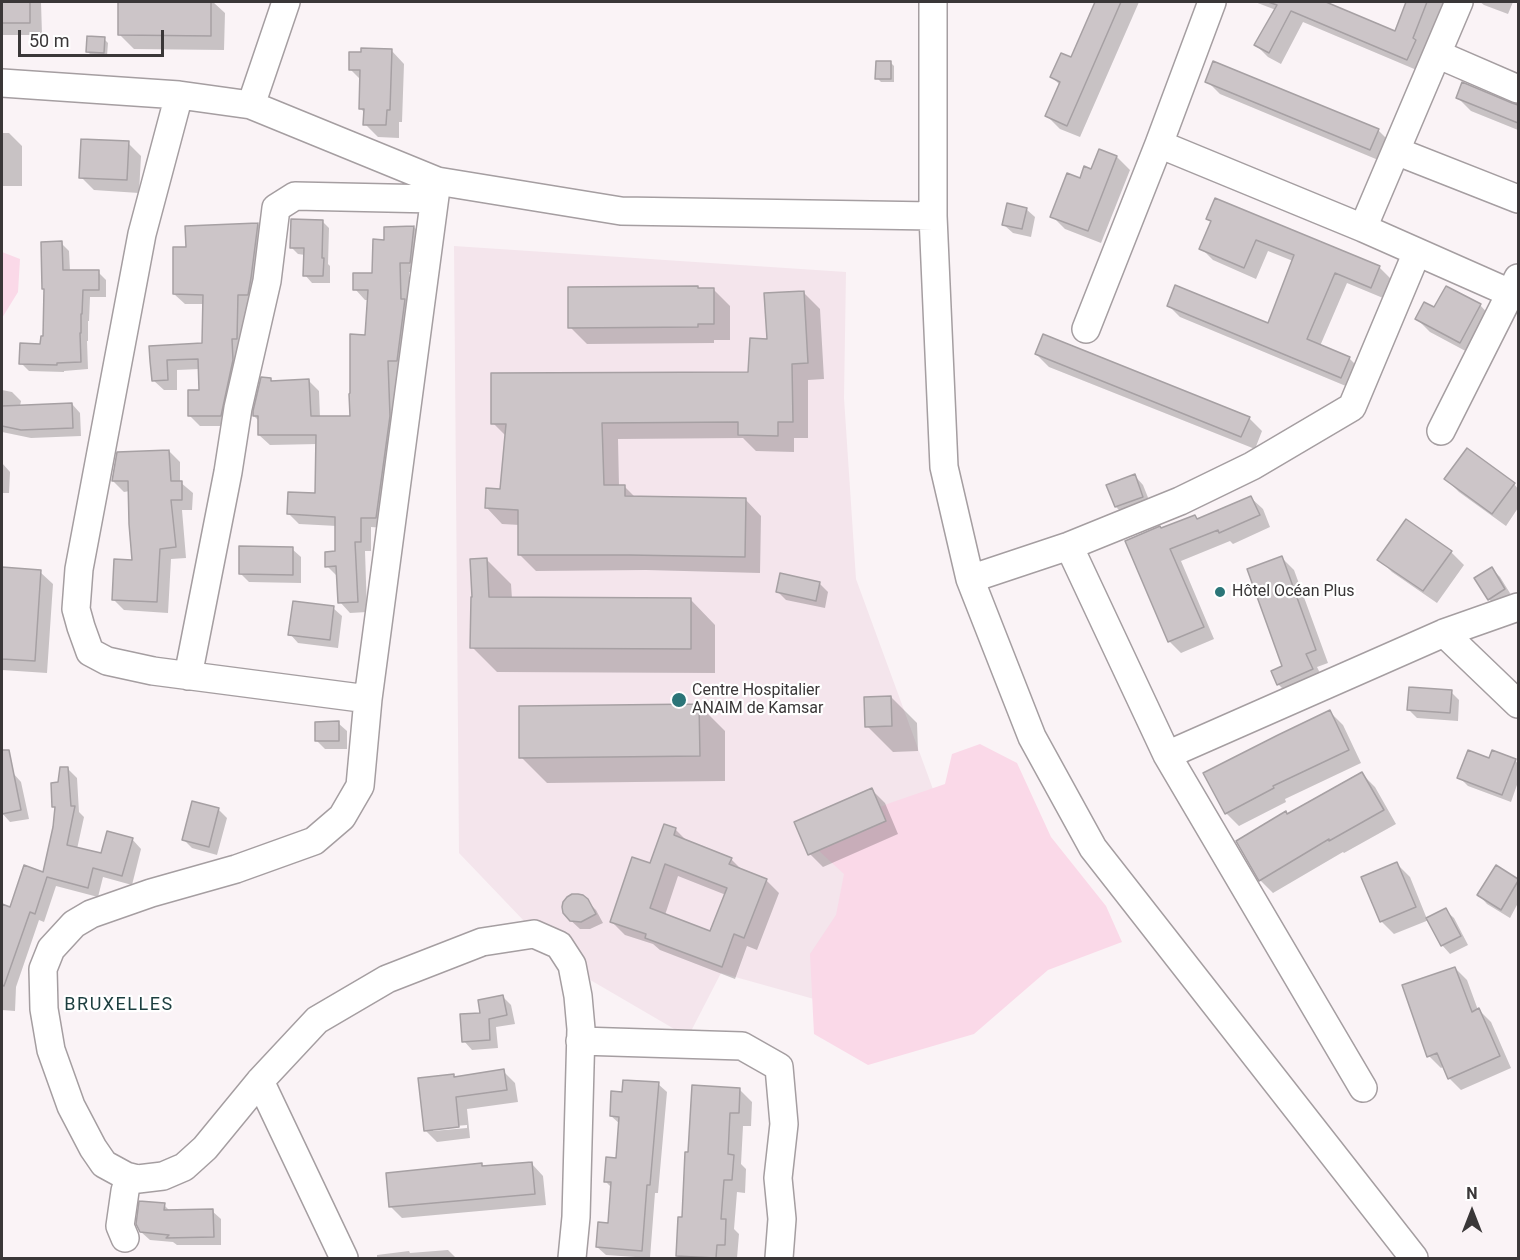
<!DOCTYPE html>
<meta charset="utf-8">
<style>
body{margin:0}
#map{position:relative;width:1520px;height:1260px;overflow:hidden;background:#faf3f6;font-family:Roboto,sans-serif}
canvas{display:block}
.frame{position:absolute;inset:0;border:3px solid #3a3738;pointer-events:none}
.north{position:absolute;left:1442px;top:1182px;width:60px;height:60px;-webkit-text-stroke:4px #fff;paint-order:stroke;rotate:0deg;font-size:16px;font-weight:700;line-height:24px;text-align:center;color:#3a3738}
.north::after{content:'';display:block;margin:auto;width:21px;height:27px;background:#3a3738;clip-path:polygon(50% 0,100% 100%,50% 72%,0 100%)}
.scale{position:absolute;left:18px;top:30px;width:146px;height:27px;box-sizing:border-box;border:3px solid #3a3738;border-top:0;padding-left:8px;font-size:18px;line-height:21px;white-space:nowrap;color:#3a3738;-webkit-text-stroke:4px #fff;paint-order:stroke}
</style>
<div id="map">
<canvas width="1520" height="1260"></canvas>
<div class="frame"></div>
<div class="north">N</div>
<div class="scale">50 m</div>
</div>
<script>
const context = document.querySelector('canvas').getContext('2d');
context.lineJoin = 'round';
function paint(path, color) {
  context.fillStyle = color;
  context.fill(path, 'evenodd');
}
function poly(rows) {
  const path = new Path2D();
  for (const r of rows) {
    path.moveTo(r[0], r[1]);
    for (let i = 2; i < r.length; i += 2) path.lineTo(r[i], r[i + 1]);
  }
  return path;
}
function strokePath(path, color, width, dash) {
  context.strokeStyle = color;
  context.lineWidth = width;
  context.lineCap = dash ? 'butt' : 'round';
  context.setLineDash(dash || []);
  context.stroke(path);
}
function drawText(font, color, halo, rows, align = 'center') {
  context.font = font + ' Roboto,sans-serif';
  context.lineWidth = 4.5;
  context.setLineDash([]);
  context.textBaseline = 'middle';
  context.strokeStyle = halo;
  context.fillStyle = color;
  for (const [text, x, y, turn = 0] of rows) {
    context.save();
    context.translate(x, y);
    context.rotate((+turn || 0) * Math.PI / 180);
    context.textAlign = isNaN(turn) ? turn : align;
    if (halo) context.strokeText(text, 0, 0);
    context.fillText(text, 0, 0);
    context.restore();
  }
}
paint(poly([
 [454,246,846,272,844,398,856,579,945,822,846,1008,721,973,688,1037,568,967,459,853]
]), '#f4e5ec');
paint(poly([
 [2,252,20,259,18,292,2,318],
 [980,744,1017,763,1051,837,1106,906,1122,942,1048,970,974,1034,868,1065,814,1034,810,954,836,915,844,874,817,849,823,830,890,803,945,784,952,754]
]), '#fad9e8');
paint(poly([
 [2,2,41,2,42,35,2,35],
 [120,2,213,2,225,13,224,50,134,49,120,35],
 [1097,2,1139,2,1080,137,1060,129,1047,116,1060,85,1052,77,1072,59],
 [1255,2,1322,2,1395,33,1407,2,1443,2,1424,50,1419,71,1303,22,1281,64,1268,57,1256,45,1276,10],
 [1480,2,1513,2,1508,14,1484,5],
 [104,39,108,43,107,56,91,55,88,52],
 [391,50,404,64,402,122,399,122,399,138,378,137,365,124,365,113,360,108,361,80,350,69],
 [890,62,894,66,894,82,881,82,877,78],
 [1207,81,1378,130,1391,143,1383,162,1220,94],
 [1458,98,1518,106,1518,130,1471,111],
 [2,133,9,133,22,146,22,186,2,186],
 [128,143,141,156,139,193,94,190,81,177],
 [1117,157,1130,170,1101,243,1065,229,1052,216,1080,180],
 [1026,209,1035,217,1031,237,1013,233,1004,225],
 [1208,219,1379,267,1391,279,1383,298,1347,283,1320,346,1349,358,1361,370,1353,389,1180,317,1168,305,1268,325,1293,261,1268,251,1256,279,1213,260,1201,248,1212,223],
 [322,221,329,228,328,264,330,266,330,283,312,283,305,275,305,255,298,254,291,247],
 [258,224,268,235,231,426,200,426,190,416,201,392,200,369,177,370,177,390,164,390,153,380,152,361,204,344,204,304,185,304,174,294,187,249],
 [414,227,424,238,420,272,409,272,410,306,407,370,397,371,399,427,386,528,371,527,371,551,365,551,367,612,350,613,340,602,338,577,327,566,337,553,337,526,299,524,289,514,316,494,318,444,270,445,259,435,259,421,254,416,270,379,273,382,309,381,319,391,320,418,352,417,366,336,369,300,365,300,355,289,373,274,386,241],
 [61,243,69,251,70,271,98,272,106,280,106,297,90,297,89,321,88,321,88,341,87,341,88,369,64,371,64,372,29,371,21,363,42,345],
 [699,289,713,289,730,306,730,340,714,340,714,343,587,344,570,327],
 [804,293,820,309,824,379,808,380,808,438,794,438,794,452,756,451,743,438,618,439,619,486,624,486,636,498,745,499,761,516,760,573,646,570,536,571,520,555,520,525,502,524,486,507,502,491,506,436,493,423,750,373,768,340],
 [1480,305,1493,319,1473,355,1430,332,1417,319,1434,309],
 [1036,354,1249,418,1262,431,1255,449,1049,367],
 [2,390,12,392,21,401,20,406,72,404,80,413,81,436,31,438,2,432],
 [169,451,180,462,180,482,193,493,192,510,182,510,186,558,171,559,168,613,124,610,113,599,134,562,130,491,124,492,113,481],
 [2,463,10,472,9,493,2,493],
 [1135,476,1143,485,1151,505,1124,515,1116,507],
 [1446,479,1514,484,1518,489,1518,508,1506,526,1459,492],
 [1251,498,1263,509,1270,527,1233,544,1230,541,1181,561,1214,639,1181,653,1169,641,1162,530,1195,517,1198,520],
 [292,549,301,557,301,583,249,582,240,573],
 [1451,552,1464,565,1437,603,1392,572,1379,559],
 [1282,558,1294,570,1328,663,1317,667,1324,681,1291,697,1278,684,1284,667],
 [486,559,511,584,512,599,690,599,715,625,715,673,497,672,472,647],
 [2,569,40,572,53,584,47,673,2,670],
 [1492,569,1500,577,1513,598,1497,608,1489,599],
 [820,584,828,592,825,608,786,600,778,592],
 [333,608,342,616,338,648,298,643,290,634],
 [1451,692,1459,700,1458,721,1417,718,1408,709],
 [891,697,917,723,918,751,893,752,867,726],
 [699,705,725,731,725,781,547,783,521,757],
 [1330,712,1343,725,1361,763,1285,799,1286,802,1239,826,1226,813],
 [338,723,347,731,347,749,325,749,317,741],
 [1490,760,1515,760,1518,764,1518,782,1511,802,1468,786,1459,777],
 [67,768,77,778,79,812,84,817,77,849,102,855,132,839,141,849,132,885,103,877,98,897,56,886,44,922,39,920,16,987,15,1011,2,1010,2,906,11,909,44,873,57,809,54,806,60,784],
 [13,773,21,782,29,819,10,822,2,813,2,775],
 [1362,774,1375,787,1396,824,1344,853,1343,852,1273,893,1260,880,1288,815],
 [872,790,885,803,898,834,823,867,810,854],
 [218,809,227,818,217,855,192,848,184,840],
 [665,826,676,830,689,843,731,859,743,871,766,880,779,893,757,950,747,946,735,979,660,950,653,944,625,935,612,922,651,864],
 [678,876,726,895,711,932,665,915],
 [1397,864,1410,877,1427,919,1445,910,1454,918,1468,945,1450,954,1442,945,1429,920,1394,934,1381,921],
 [1496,867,1518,881,1518,903,1510,918,1487,904,1479,895],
 [583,897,596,910,603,923,590,929,580,929,567,917],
 [1455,968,1467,980,1478,1010,1479,1010,1491,1022,1511,1068,1461,1090,1449,1078,1445,1066,1441,1068,1429,1056],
 [503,997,511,1005,515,1024,496,1027,498,1048,472,1050,464,1041,482,1014],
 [503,1071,515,1083,518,1102,467,1109,470,1138,437,1142,425,1130,453,1075,456,1078],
 [467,1125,467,1128,433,1131,433,1128],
 [658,1084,667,1092,658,1193,655,1193,650,1258,606,1255,597,1247,609,1224,612,1188,605,1181,617,1159,620,1124,611,1116,623,1093],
 [739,1089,752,1102,751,1126,743,1126,741,1164,746,1169,745,1193,737,1192,734,1229,739,1234,737,1258,680,1258,677,1256,683,1219,689,1153],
 [532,1164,543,1176,546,1205,402,1218,391,1207,481,1165,483,1167],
 [164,1205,171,1212,212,1211,221,1219,221,1245,177,1245,173,1242,150,1240,141,1232],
 [448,1250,456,1258,377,1258,377,1255,409,1251,410,1253]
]), '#0003');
const building = poly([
 [2,2,30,2,30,23,2,23,2,2],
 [118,2,211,2,211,36,118,35,118,2],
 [1095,2,1121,2,1067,126,1045,116,1060,82,1050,77,1061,53,1071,57,1095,2],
 [1268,2,1326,2,1395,31,1406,2,1427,2,1413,38,1416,40,1407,60,1291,11,1269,53,1254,45,1277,5,1268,2],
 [87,36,105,37,104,53,86,52,87,36],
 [361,48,392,49,390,110,387,110,386,125,363,125,364,109,359,109,360,70,349,70,349,52,361,52,361,48],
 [876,61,891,61,891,79,875,79,876,61],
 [1213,61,1379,129,1370,150,1205,82,1213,61],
 [1462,82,1512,103,1518,105,1518,123,1456,98,1462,82],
 [81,139,129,141,127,180,79,178,81,139],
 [1099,149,1117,156,1088,231,1050,217,1067,173,1080,178,1084,166,1091,169,1099,149],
 [1215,198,1380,266,1371,288,1335,273,1307,339,1350,357,1341,378,1167,306,1175,285,1268,323,1294,255,1256,240,1244,268,1199,249,1211,221,1206,219,1215,198],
 [1007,203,1027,208,1022,229,1002,225,1007,203],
 [291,219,323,220,322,258,324,258,323,276,303,276,304,248,290,248,291,219],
 [258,223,251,278,248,295,238,295,237,339,232,339,233,360,221,416,188,416,188,390,199,390,198,359,167,360,168,380,152,381,150,361,149,346,202,343,203,295,173,294,173,247,186,247,185,226,258,223],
 [414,226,410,263,400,263,401,299,405,299,397,361,388,361,390,416,376,518,361,518,361,542,355,542,358,602,338,603,336,566,325,567,325,552,335,551,335,517,287,514,288,492,315,493,316,435,258,435,258,416,253,416,253,411,261,377,271,378,271,381,309,379,311,416,350,416,349,394,350,393,350,334,365,335,368,290,353,290,353,273,372,273,373,239,384,240,384,227,414,226],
 [62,241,63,270,99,270,99,290,83,290,82,314,81,314,81,333,80,333,81,362,57,363,57,365,19,364,20,343,40,344,41,336,43,336,44,289,42,289,41,242,62,241],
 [698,286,698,288,714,288,714,324,698,324,698,327,568,328,568,287,698,286],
 [1446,286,1481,304,1460,343,1415,319,1424,302,1434,307,1446,286],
 [804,291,808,363,792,364,793,422,778,422,778,436,738,435,738,422,602,423,604,485,625,485,625,496,746,498,745,557,629,555,518,555,518,510,485,508,486,488,500,489,506,424,491,424,491,373,748,372,750,338,767,339,764,293,804,291],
 [1043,334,1250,417,1241,437,1035,354,1043,334],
 [72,403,73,428,21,430,2,426,2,406,72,403],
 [1467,448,1515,483,1492,514,1444,479,1467,448],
 [169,450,171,481,182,481,182,500,171,500,176,547,160,549,157,602,112,600,114,559,132,560,129,524,128,481,112,481,117,452,169,450],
 [1135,474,1143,497,1115,507,1106,485,1135,474],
 [1251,496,1260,515,1219,533,1218,530,1170,549,1204,627,1168,642,1125,541,1160,526,1161,528,1195,515,1197,519,1251,496],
 [1406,519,1452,551,1423,591,1377,560,1406,519],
 [239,546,293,547,293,575,239,574,239,546],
 [1282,556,1316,650,1306,654,1313,669,1277,685,1271,671,1282,666,1247,569,1282,556],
 [487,558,489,597,691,598,691,649,470,648,471,597,472,597,470,559,487,558],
 [2,567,41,570,35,661,2,659,2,567],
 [1492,567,1505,589,1488,600,1474,578,1492,567],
 [780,573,820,582,816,601,776,592,780,573],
 [293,601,334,606,330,640,288,635,293,601],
 [1409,687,1452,690,1450,713,1407,710,1409,687],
 [891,696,892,726,865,727,864,697,891,696],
 [699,704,700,756,519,758,519,706,699,704],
 [1330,710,1349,750,1273,786,1274,788,1225,814,1203,773,1278,735,1330,710],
 [339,721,339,741,315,741,315,722,339,721],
 [2,750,9,750,21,810,2,814,2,750],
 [1468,750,1489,758,1492,750,1516,759,1502,795,1457,778,1468,750],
 [60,767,68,767,71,806,75,806,67,845,101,853,107,831,133,838,122,876,93,868,88,888,47,877,35,914,30,912,4,986,2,985,2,904,10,907,24,865,43,872,53,827,55,807,52,807,51,783,58,782,60,767],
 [1362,772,1384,810,1329,841,1329,839,1259,881,1236,841,1286,811,1287,814,1362,772],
 [872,788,886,821,808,855,794,822,872,788],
 [192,801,219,808,209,847,182,840,192,801],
 [664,824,676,828,674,835,732,858,729,864,767,879,744,938,734,934,722,967,645,938,646,934,610,922,632,857,650,863,664,824],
 [665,864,727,888,710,931,650,908,665,864],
 [1397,862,1416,907,1380,922,1361,877,1397,862],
 [1496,865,1518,879,1518,881,1501,910,1477,895,1496,865],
 [572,894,578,894,583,895,588,899,596,914,581,922,570,921,563,913,562,907,563,902,567,897,572,894],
 [1446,908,1461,936,1441,946,1426,918,1446,908],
 [1455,967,1472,1012,1479,1008,1500,1056,1448,1079,1437,1053,1427,1057,1402,985,1455,967],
 [503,995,507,1015,489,1019,490,1040,462,1042,460,1014,480,1013,478,1000,503,995],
 [504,1069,507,1090,456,1097,459,1127,424,1131,418,1078,454,1074,454,1077,504,1069],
 [623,1080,659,1082,650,1185,647,1185,642,1251,596,1247,598,1222,608,1223,611,1182,604,1182,606,1157,616,1158,619,1117,610,1116,611,1091,622,1092,623,1080],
 [692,1085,740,1088,739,1113,730,1113,728,1154,734,1155,732,1180,724,1180,721,1219,726,1219,725,1245,717,1245,716,1258,676,1256,678,1217,682,1217,685,1152,688,1152,692,1085],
 [532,1162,535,1194,389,1207,386,1173,482,1163,482,1166,532,1162],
 [139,1201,165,1203,164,1210,213,1209,214,1237,166,1238,169,1235,140,1232,136,1224,139,1201]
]);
paint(building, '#ccc5c8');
strokePath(building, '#a6a0a3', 1.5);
const minor = poly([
 [933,2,933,216,944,467,970,579,1032,737,1093,848,1414,1258],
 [1437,54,1518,89],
 [2,83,179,95,251,105,437,181,621,211,933,216],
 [179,95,142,234,79,569,76,609,81,627,90,652,107,661,153,671,368,699],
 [251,105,286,2],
 [1159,144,1363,228,1510,293],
 [1396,151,1518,199],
 [437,181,368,699,360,786,342,817,314,841,236,869,151,893,91,914,74,924,51,949,43,969,44,1009,51,1050,71,1106,93,1148,104,1164,126,1176,138,1179,163,1176,184,1167,205,1148,260,1081,317,1020,387,979,482,942,534,934,559,945,572,965,578,996,581,1029,576,1217,572,1258],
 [1363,228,1459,2],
 [1086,329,1159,144,1212,2],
 [1441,431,1518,278],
 [1069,546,1167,755,1363,1088],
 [970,579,1069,546,1180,501,1252,466,1352,407,1417,252],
 [1444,633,1518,704],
 [188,676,228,472,238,408,267,281,276,208,295,196,434,199],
 [1167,755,1444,633,1518,607],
 [580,1041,742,1046,779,1067,784,1124,778,1178,782,1219,779,1258],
 [260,1081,344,1258],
 [125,1238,120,1226,125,1191,129,1177]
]);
strokePath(minor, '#a59ea1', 30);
strokePath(minor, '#fff', 27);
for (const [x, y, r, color] of [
 [1220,592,6,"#2b7578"],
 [679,700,8,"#2b7578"]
]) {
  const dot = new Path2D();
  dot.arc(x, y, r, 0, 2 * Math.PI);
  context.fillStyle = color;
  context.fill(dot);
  strokePath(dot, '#fff', 2);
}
drawText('16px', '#3a3738', '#fff', [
 ["Hôtel Océan Plus",1232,592],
 ["Centre Hospitalier",692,691],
 ["ANAIM de Kamsar",692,709]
], 'left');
context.letterSpacing = '1.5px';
drawText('18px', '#1c3e3f', '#fff', [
 ["BRUXELLES",119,1005]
]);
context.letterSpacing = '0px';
</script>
